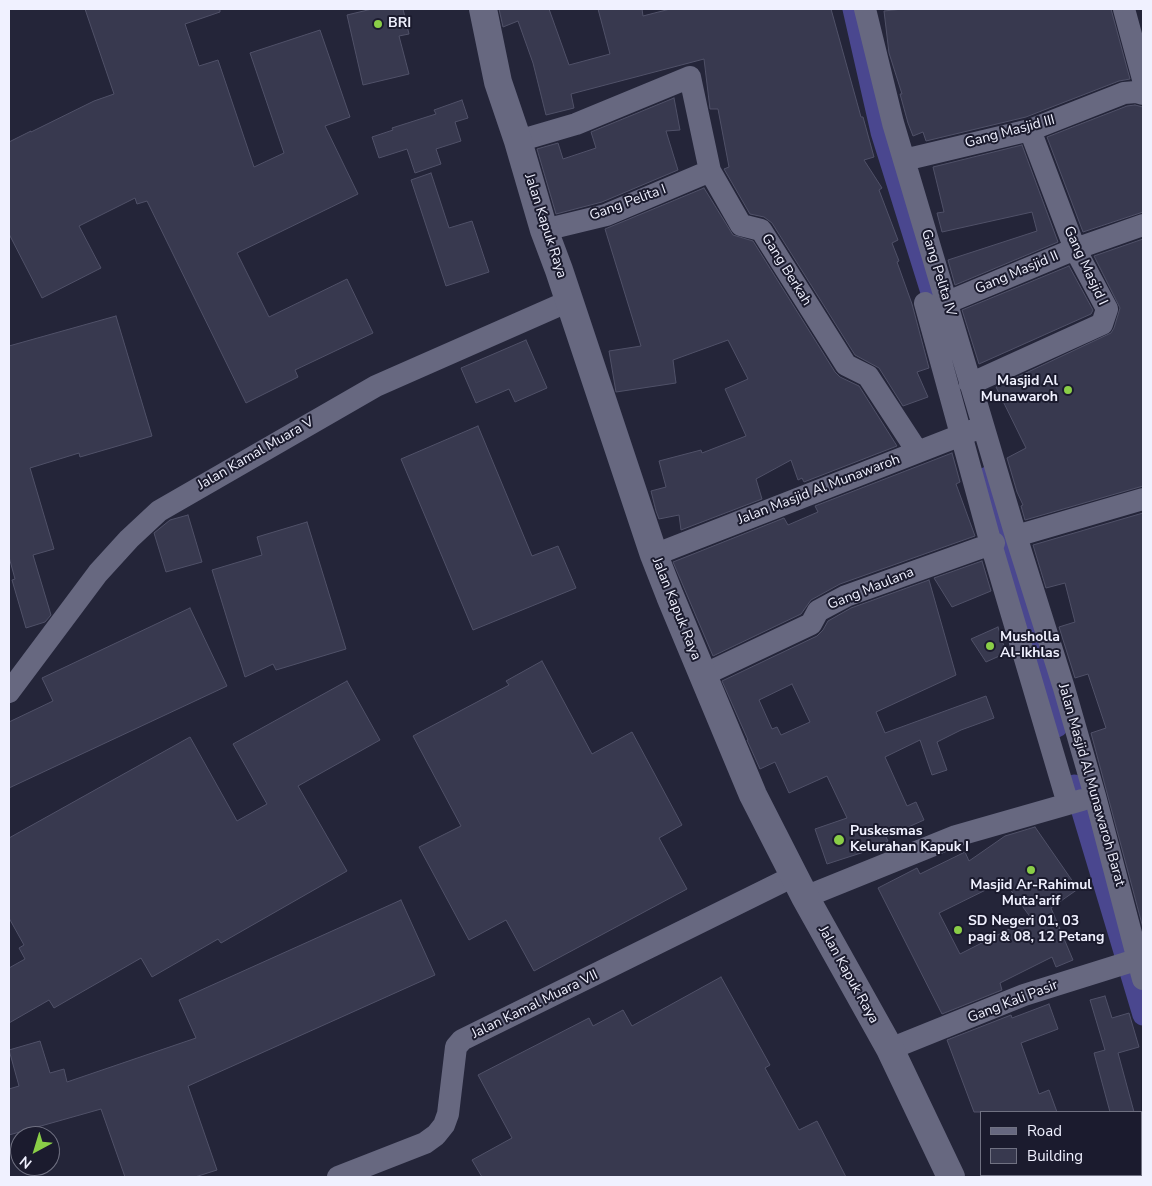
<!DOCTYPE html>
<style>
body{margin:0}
#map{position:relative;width:1152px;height:1186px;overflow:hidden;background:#242539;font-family:"Nunito Sans",sans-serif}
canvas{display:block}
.frame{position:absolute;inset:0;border:10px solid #f0f1ff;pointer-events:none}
.legend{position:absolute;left:980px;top:1111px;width:162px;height:65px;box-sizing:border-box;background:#1b1b2e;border:1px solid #707182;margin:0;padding:6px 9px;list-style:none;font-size:15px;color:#f0f1ff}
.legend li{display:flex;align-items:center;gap:10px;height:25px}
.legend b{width:25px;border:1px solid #707182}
.north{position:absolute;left:10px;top:1126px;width:50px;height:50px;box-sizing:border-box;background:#1b1b2e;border:1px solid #707182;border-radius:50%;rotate:219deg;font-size:14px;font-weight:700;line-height:20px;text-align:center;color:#f0f1ff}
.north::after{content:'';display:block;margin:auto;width:18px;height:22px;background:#8ace47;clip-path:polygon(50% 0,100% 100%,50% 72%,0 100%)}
</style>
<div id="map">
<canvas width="1152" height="1186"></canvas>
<div class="frame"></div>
<ul class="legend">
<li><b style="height:6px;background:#676880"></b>Road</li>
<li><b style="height:14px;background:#38394f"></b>Building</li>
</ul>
<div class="north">N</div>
</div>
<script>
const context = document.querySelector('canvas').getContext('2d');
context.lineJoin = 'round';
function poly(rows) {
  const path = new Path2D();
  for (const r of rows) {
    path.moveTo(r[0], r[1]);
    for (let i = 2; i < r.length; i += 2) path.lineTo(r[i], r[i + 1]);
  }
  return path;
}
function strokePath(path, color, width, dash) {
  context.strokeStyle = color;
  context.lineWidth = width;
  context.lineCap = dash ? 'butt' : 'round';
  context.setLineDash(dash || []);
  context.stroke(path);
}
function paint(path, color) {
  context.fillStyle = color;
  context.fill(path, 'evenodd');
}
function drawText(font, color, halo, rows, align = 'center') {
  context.font = font + ' "Nunito Sans",sans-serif';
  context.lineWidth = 4;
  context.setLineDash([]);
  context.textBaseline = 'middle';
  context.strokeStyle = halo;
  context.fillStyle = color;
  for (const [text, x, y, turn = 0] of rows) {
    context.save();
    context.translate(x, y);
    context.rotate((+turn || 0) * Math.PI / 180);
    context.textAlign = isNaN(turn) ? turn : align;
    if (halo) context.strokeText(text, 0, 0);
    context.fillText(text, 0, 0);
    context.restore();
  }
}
strokePath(poly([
 [853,9,881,132,940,321],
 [987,477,1057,727],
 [1074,785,1143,1015]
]), '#4a478f', 21);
const building = poly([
 [85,9,220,9,220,12,185,24,199,66,218,60,254,167,284,153,250,53,320,30,350,117,325,126,358,194,237,253,269,317,347,279,373,333,295,370,298,377,246,403,147,201,137,204,135,198,79,226,101,268,42,298,9,234,9,142,31,131,31,132,94,101,114,94,85,9],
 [372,9,403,9,409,34,399,36,409,74,363,85,347,15,372,9],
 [499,9,549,9,569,65,610,54,598,9,642,9,643,16,670,9,831,9,861,117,863,117,874,157,864,160,882,188,879,190,898,240,892,243,899,261,897,262,912,304,929,368,917,372,928,397,903,406,879,368,855,355,772,223,764,217,750,214,724,169,729,167,718,109,710,109,704,59,571,94,574,108,546,115,533,63,518,21,503,27,499,9],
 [903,9,1111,9,1130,79,1119,81,1026,117,926,141,923,132,913,136,908,123,900,94,902,94,889,53,884,11,903,9],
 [674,98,680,130,666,131,678,170,602,202,556,214,537,149,558,143,563,159,596,148,591,132,674,98],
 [462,100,468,118,455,122,461,141,436,149,441,164,415,173,407,149,379,158,372,137,393,130,392,128,436,114,434,110,462,100],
 [1135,105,1143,107,1143,212,1083,232,1047,137,1127,106,1135,105],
 [1022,145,1058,242,955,285,948,260,1037,231,1032,212,942,232,937,213,944,212,933,167,1022,145],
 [431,173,449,228,472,221,489,272,446,286,411,180,431,173],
 [704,188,733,235,753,241,835,372,840,377,859,386,897,446,804,482,802,478,798,480,791,460,756,479,762,499,681,530,679,515,659,519,656,511,651,491,666,487,659,461,701,450,702,453,746,436,725,389,748,379,728,340,673,360,676,383,616,392,609,351,641,346,605,229,704,188],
 [1143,239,1143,486,1025,520,1021,506,1023,505,1017,492,1007,458,1026,448,996,387,1111,333,1114,328,1120,308,1094,256,1143,239],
 [1069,266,1093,310,1091,314,979,364,962,310,1069,266],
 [116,316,152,436,80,457,79,453,30,468,54,549,33,555,51,615,45,622,26,628,12,580,15,579,9,557,9,346,116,316],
 [526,340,547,388,515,402,509,389,476,403,461,368,526,340],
 [478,426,532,556,558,546,576,588,473,630,401,459,478,426],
 [952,453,960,482,956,484,975,536,840,584,811,600,801,614,713,656,673,562,784,518,788,525,818,512,815,506,952,453],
 [1143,513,1143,928,1091,733,1106,728,1088,674,1075,678,1059,627,1075,622,1065,583,1046,588,1033,545,1143,513],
 [188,515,202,562,166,572,154,533,170,520,188,515],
 [307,522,346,649,276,670,273,664,245,677,212,570,262,555,257,537,307,522],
 [982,561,991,591,952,607,934,578,982,561],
 [929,580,956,675,876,712,885,733,986,696,994,718,961,730,937,742,947,770,932,775,920,740,885,757,907,806,916,802,924,820,886,837,888,841,864,852,827,864,815,829,847,818,827,776,789,793,775,762,760,769,747,740,748,740,722,681,817,636,823,630,828,621,851,608,929,580],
 [792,684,810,722,781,735,777,727,772,729,759,700,792,684],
 [190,608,227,686,9,788,9,722,53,701,42,678,190,608],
 [998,627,1006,653,986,662,971,639,998,627],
 [542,661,592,754,632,732,682,825,659,838,687,889,534,971,506,920,469,940,419,847,461,826,413,736,509,685,506,681,542,661],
 [347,681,380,740,298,786,347,871,221,943,218,939,152,977,141,958,54,1008,49,1000,9,1023,9,968,25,959,19,948,24,945,9,918,9,838,190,737,237,821,267,804,233,744,347,681],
 [1035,827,1078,889,1051,908,1073,960,1056,967,1052,957,1000,983,1002,990,942,1014,878,888,917,868,920,874,965,852,969,861,1005,836,1035,827],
 [1004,881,1031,918,960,954,939,913,1004,881],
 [401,900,435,975,188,1086,217,1170,195,1177,125,1177,101,1109,9,1135,9,1089,19,1086,9,1050,40,1041,50,1073,64,1069,67,1082,196,1038,179,1000,401,900],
 [721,977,770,1065,765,1068,799,1130,817,1121,846,1177,482,1177,472,1160,512,1138,478,1075,589,1018,593,1026,623,1010,632,1026,721,977],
 [1105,996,1112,1018,1129,1013,1139,1047,1118,1053,1134,1112,1110,1112,1094,1053,1105,1050,1090,1000,1105,996],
 [1049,1004,1058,1029,1021,1043,1039,1094,1049,1090,1057,1112,974,1112,947,1040,1011,1015,1012,1018,1049,1004]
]);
paint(building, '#38394f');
strokePath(building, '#505168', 1);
strokePath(poly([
 [865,9,893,123,1016,536,1064,688,1095,796,1143,979],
 [1124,9,1143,79],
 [518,141,576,124,690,77,710,171,741,225,761,230,846,365,868,376,917,451],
 [904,160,1030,130,1124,93,1136,92,1143,94],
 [544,230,606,215,710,171],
 [948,302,1075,249,1143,225],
 [925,303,991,544,1068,804],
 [970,384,1102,324,1107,309,1075,249,1030,130],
 [1016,536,1143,499],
 [654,555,974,430],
 [703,674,716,669,811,624,818,611,846,596,994,543],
 [9,692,98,573,129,539,159,511,376,386,569,301],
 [805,897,956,836,1082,800],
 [890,1049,1024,995,1139,959],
 [338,1177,425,1143,436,1135,444,1125,448,1114,456,1047,462,1040,794,876]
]), '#676880', 22);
strokePath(poly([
 [483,9,498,82,518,141,544,230,559,270,654,555,670,596,753,795,805,897,890,1049,951,1177]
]), '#676880', 28);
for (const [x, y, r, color] of [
 [378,24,5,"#8ace47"],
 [1068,390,5,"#8ace47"],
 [990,646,5,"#8ace47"],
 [839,840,6,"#8ace47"],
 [1031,870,5,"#8ace47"],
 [958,930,5,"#8ace47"]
]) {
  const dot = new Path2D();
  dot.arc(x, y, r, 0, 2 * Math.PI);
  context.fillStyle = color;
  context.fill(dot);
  strokePath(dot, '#1b1b2e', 2);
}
drawText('bold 14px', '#f0f1ff', '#1b1b2e', [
 ["BRI",388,24],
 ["Masjid Al",1058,382,"right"],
 ["Munawaroh",1058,398,"right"],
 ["Musholla",1000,638],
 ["Al-Ikhlas",1000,654],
 ["Puskesmas",850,832],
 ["Kelurahan Kapuk I",850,848],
 ["Masjid Ar-Rahimul",1031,886,"center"],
 ["Muta'arif",1031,902,"center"],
 ["SD Negeri 01, 03",968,922],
 ["pagi & 08, 12 Petang",968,938]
], 'left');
drawText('14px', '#f0f1ff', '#1b1b2e', [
 ["Gang Masjid III",1010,132,-15],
 ["Gang Pelita I",628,203,-20],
 ["Jalan Kapuk Raya",545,226,72],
 ["Gang Masjid I",1085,266,65],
 ["Gang Berkah",786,270,58],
 ["Gang Pelita IV",938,273,73],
 ["Gang Masjid II",1017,273,-23],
 ["Jalan Kamal Muara V",256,454,-30],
 ["Jalan Masjid Al Munawaroh",819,490,-21],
 ["Gang Maulana",871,589,-22],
 ["Jalan Kapuk Raya",676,609,68],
 ["Jalan Masjid Al Munawaroh Barat",1091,785,74],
 ["Jalan Kapuk Raya",848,975,61],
 ["Gang Kali Pasir",1013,1002,-21],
 ["Jalan Kamal Muara VII",535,1005,-26]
]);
</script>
